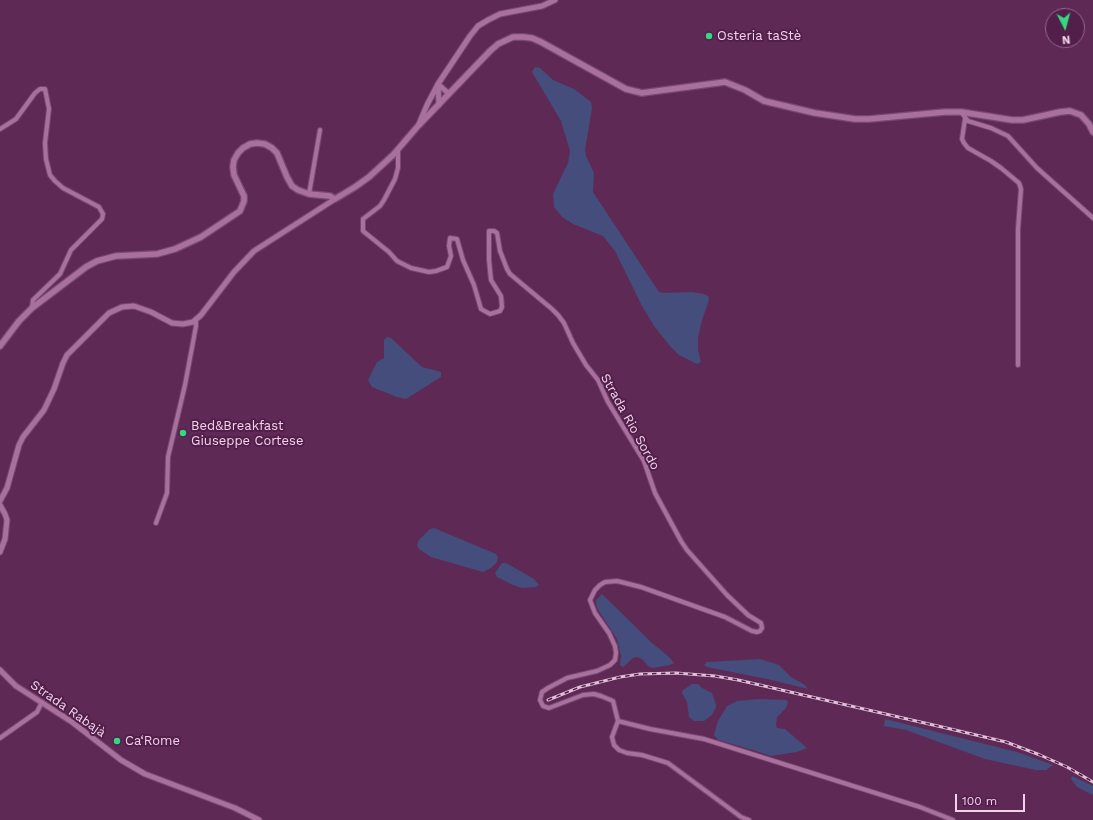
<!DOCTYPE html>
<meta charset="utf-8">
<style>
body{margin:0}
#map{position:relative;width:1093px;height:820px;overflow:hidden;background:#5e2a55;font-family:"Work Sans",sans-serif}
canvas{display:block}
.north{position:absolute;left:1045px;top:8px;width:40px;height:40px;box-sizing:border-box;background:#521f4a;border:1px solid #92678a;border-radius:50%;rotate:174deg;font-size:11px;font-weight:700;line-height:16px;text-align:center;color:#f2d2ea}
.north::after{content:'';display:block;margin:auto;width:14px;height:18px;background:#35d881;clip-path:polygon(50% 0,100% 100%,50% 72%,0 100%)}
.scale{position:absolute;left:955px;top:794px;width:70px;height:18px;box-sizing:border-box;border:2px solid #f2d2ea;border-top:0;padding-left:5px;font-size:12px;line-height:14px;white-space:nowrap;color:#f2d2ea;-webkit-text-stroke:3px #521f4a;paint-order:stroke}
</style>
<div id="map">
<canvas width="1093" height="820"></canvas>
<div class="north">N</div>
<div class="scale">100 m</div>
</div>
<script>
const context = document.querySelector('canvas').getContext('2d');
context.lineJoin = 'round';
function paint(path, color) {
  context.fillStyle = color;
  context.fill(path, 'evenodd');
}
function poly(rows) {
  const path = new Path2D();
  for (const r of rows) {
    path.moveTo(r[0], r[1]);
    for (let i = 2; i < r.length; i += 2) path.lineTo(r[i], r[i + 1]);
  }
  return path;
}
function strokePath(path, color, width, dash) {
  context.strokeStyle = color;
  context.lineWidth = width;
  context.lineCap = dash ? 'butt' : 'round';
  context.setLineDash(dash || []);
  context.stroke(path);
}
function drawText(font, color, halo, rows, align = 'center') {
  context.font = font + ' "Work Sans",sans-serif';
  context.lineWidth = 4;
  context.setLineDash([]);
  context.textBaseline = 'middle';
  context.strokeStyle = halo;
  context.fillStyle = color;
  for (const [text, x, y, turn = 0] of rows) {
    context.save();
    context.translate(x, y);
    context.rotate((+turn || 0) * Math.PI / 180);
    context.textAlign = isNaN(turn) ? turn : align;
    if (halo) context.strokeText(text, 0, 0);
    context.fillText(text, 0, 0);
    context.restore();
  }
}
paint(poly([
 [535,67,540,68,553,80,574,89,591,102,592,108,585,150,586,156,594,173,593,192,659,292,664,293,692,292,704,294,709,297,708,303,702,320,698,338,698,350,701,362,697,364,679,355,670,346,654,326,641,304,615,251,603,236,573,224,562,217,554,207,553,194,568,163,570,151,561,121,532,72],
 [387,337,391,338,422,367,441,372,441,377,406,399,397,397,372,387,368,380,377,362,384,358,384,340],
 [434,528,496,554,498,558,497,562,491,568,483,572,431,557,419,549,417,545,419,540,430,529],
 [502,563,506,563,534,579,539,585,536,587,522,588,513,585,497,577,495,573],
 [602,594,652,643,668,656,674,663,670,665,652,668,648,666,642,659,637,657,633,658,623,667,620,665,621,656,617,639,597,608,596,600],
 [760,659,779,665,791,677,805,685,808,689,767,679,707,667,704,665,707,662],
 [692,684,698,684,702,688,712,693,716,704,716,707,712,715,704,721,694,721,689,717,687,702,682,693,683,690],
 [760,699,786,700,788,702,786,708,777,717,776,725,777,728,785,729,807,748,797,752,771,756,756,751,718,740,714,735,718,721,727,706,737,701],
 [885,719,1017,752,1053,765,1046,770,1036,770,985,759,906,730,884,726],
 [1072,776,1093,786,1093,795,1077,787,1071,779]
]), '#444d7c');
const minor = poly([
 [961,112,968,121,991,128,1008,136,1037,168,1093,218],
 [965,119,962,139,964,143,968,148,991,161,1001,168,1019,183,1021,189,1018,229,1018,365],
 [0,129,16,119,35,93,40,89,45,89,49,109,45,143,46,159,50,175,55,181,63,188,99,207,103,214,102,219,71,250,60,274,33,300,32,308],
 [398,150,398,168,395,179,384,200,380,206,363,219,363,231,389,252,397,261,411,268,429,272,436,271,447,267,451,256,449,246,450,238,457,239,463,260,474,285,481,309,490,314,500,311,502,307,501,296,491,280,489,260,489,231,494,231,497,233,500,251,507,269,510,274,552,309,558,315,564,323,573,343,586,365,598,380,608,402,644,461,655,493,681,541,687,550,727,595,748,615,761,623,762,628,760,631,757,632,752,631,725,617,641,587,617,581,605,582,600,585,595,590,590,600,595,613,609,633,615,646,616,653,615,660,610,665,597,671,567,678,548,688,542,692,540,700,543,706,549,708,583,695,594,694,601,696,613,701,618,721,612,737,614,745,619,750,627,753,642,755,668,763,741,817,749,820],
 [309,194,320,130],
 [156,523,167,493,168,457,185,385,196,326,196,319],
 [618,721,650,729,704,739,920,807,953,820],
 [0,738,37,712,42,702]
]);
const tertiary = poly([
 [438,84,449,94],
 [438,85,439,105],
 [419,124,427,105,438,84,470,36,478,26,488,20,500,14,542,6,555,0],
 [0,501,7,488,19,445,23,437,44,410,54,389,63,363,67,355,109,313,122,307,134,306,151,312,172,323,183,324,193,322,201,315,234,272,254,251,335,199],
 [0,505,5,514,7,520,5,539,0,552],
 [0,670,16,686,72,722,121,760,145,774,235,808,259,820]
]);
const secondary = poly([
 [0,346,19,321,32,308,86,267,97,261,116,256,157,254,175,249,201,237,240,211,244,201,244,196,234,175,233,167,234,160,238,153,243,148,250,144,257,143,265,144,272,148,277,153,287,177,292,186,298,190,309,194,330,196,335,199,355,187,369,177,393,155,418,126,490,51,498,44,513,37,523,37,532,38,541,42,626,89,642,93,725,82,745,90,764,101,815,113,855,119,869,119,945,112,961,112,1012,120,1023,120,1060,112,1070,111,1081,115,1089,124,1093,132]
]);
strokePath(minor, '#764a6f', 6);
strokePath(tertiary, '#764a6f', 7);
strokePath(secondary, '#764a6f', 8);
strokePath(minor, '#a96f9d', 4);
strokePath(tertiary, '#a96f9d', 5);
strokePath(secondary, '#a96f9d', 5.5);
const rail = poly([
 [548,700,580,687,620,677,640,674,676,673,715,676,738,680,942,727,1006,742,1040,755,1067,767,1093,782]
]);
strokePath(rail, '#e1bfd9', 3);
strokePath(rail, '#521f4a', 1.5, [4.5]);
for (const [x, y, r, color] of [
 [709,36,4,"#35d881"],
 [183,433,4,"#35d881"],
 [117,741,4,"#35d881"]
]) {
  const dot = new Path2D();
  dot.arc(x, y, r, 0, 2 * Math.PI);
  context.fillStyle = color;
  context.fill(dot);
  strokePath(dot, '#521f4a', 1.5);
}
drawText('13px', '#f2d2ea', '#521f4a', [
 ["Osteria taStè",717,36],
 ["Bed&Breakfast",191,426],
 ["Giuseppe Cortese",191,441],
 ["Ca‘Rome",125,741]
], 'left');
drawText('13px', '#f2d2ea', '#521f4a', [
 ["Strada Rio Sordo",630,422,61],
 ["Strada Rabajà",68,709,35]
]);
</script>
